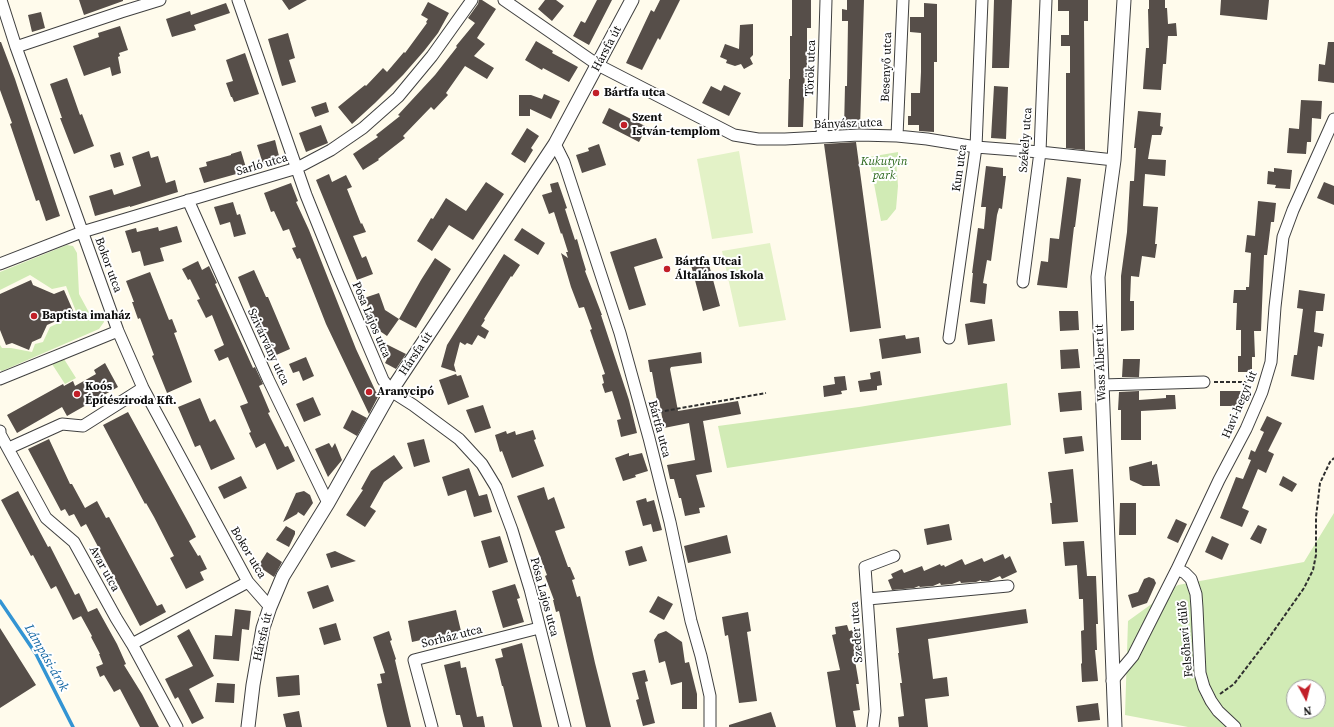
<!DOCTYPE html>
<meta charset="utf-8">
<style>
body{margin:0}
#map{position:relative;width:1334px;height:727px;overflow:hidden;background:#fffbec;font-family:"Source Serif 4",serif}
canvas{display:block}
.north{position:absolute;left:1286px;top:679px;width:40px;height:40px;box-sizing:border-box;background:#fff;border:1px solid #9e9e9e;border-radius:50%;rotate:173deg;font-size:11px;font-weight:700;line-height:16px;text-align:center;color:#0d0d0d}
.north::after{content:'';display:block;margin:auto;width:14px;height:18px;background:#c21f28;clip-path:polygon(50% 0,100% 100%,50% 72%,0 100%)}
</style>
<div id="map">
<canvas width="1334" height="727"></canvas>
<div class="north">N</div>
</div>
<script>
const context = document.querySelector('canvas').getContext('2d');
context.lineJoin = 'round';
function paint(path, color) {
  context.fillStyle = color;
  context.fill(path, 'evenodd');
}
function poly(rows) {
  const path = new Path2D();
  for (const r of rows) {
    path.moveTo(r[0], r[1]);
    for (let i = 2; i < r.length; i += 2) path.lineTo(r[i], r[i + 1]);
  }
  return path;
}
function strokePath(path, color, width, dash) {
  context.strokeStyle = color;
  context.lineWidth = width;
  context.lineCap = dash ? 'butt' : 'round';
  context.setLineDash(dash || []);
  context.stroke(path);
}
function drawText(font, color, halo, rows, align = 'center') {
  context.font = font + ' "Source Serif 4",serif';
  context.lineWidth = 4;
  context.setLineDash([]);
  context.textBaseline = 'middle';
  context.strokeStyle = halo;
  context.fillStyle = color;
  for (const [text, x, y, turn = 0] of rows) {
    context.save();
    context.translate(x, y);
    context.rotate((+turn || 0) * Math.PI / 180);
    context.textAlign = isNaN(turn) ? turn : align;
    if (halo) context.strokeText(text, 0, 0);
    context.fillText(text, 0, 0);
    context.restore();
  }
}
paint(poly([
 [898,152,898,156,896,159,898,186,896,209,887,220,881,221,869,157],
 [67,245,73,246,77,253,79,294,92,318,103,315,104,322,99,329,2,371,0,370,0,345,2,348,11,348,32,352,35,344,43,342,50,327,77,314,66,286,52,289,30,275,0,290,0,272],
 [64,359,76,378,65,384,52,364],
 [1007,383,1011,425,727,468,718,426,859,407],
 [1334,513,1334,727,1188,727,1125,715,1128,621,1178,585,1304,562],
 [1294,687,1318,687,1318,711,1294,711]
]), '#d1ebb5');
paint(poly([
 [739,151,753,233,712,239,697,159],
 [770,243,786,320,739,327,722,251]
]), '#e3f2c7');
strokePath(poly([
 [0,601,36,654,73,727]
]), '#3394d3', 3.5);
paint(poly([
 [79,0,123,0,123,1,84,15],
 [282,0,307,0,289,10],
 [479,0,482,0,496,9,477,38,485,44,474,56,494,68,487,79,465,66,446,93,448,95,434,110,431,107,403,136,405,138,378,159,379,160,363,170,353,154,378,137,376,135,400,116,398,115,435,75,457,47,456,46,475,23,468,18,478,4],
 [545,0,556,0,564,6,552,21,538,9],
 [597,0,612,0,589,45,573,36,581,21,585,23],
 [660,0,680,0,660,40,658,38,642,70,626,63,651,10,654,12],
 [792,0,811,0,811,28,807,28,807,69,805,69,803,127,788,127,789,79,790,79,790,36,792,36],
 [847,0,864,0,860,128,844,129,845,86,847,86,848,21,842,21,842,9,847,10],
 [994,0,1012,0,1009,68,992,68],
 [1058,0,1088,0,1088,21,1084,21,1085,150,1066,148,1066,73,1070,73,1070,46,1061,46,1061,35,1069,35,1069,11,1058,11],
 [1149,0,1165,0,1165,8,1167,8,1168,24,1176,23,1177,36,1168,36,1166,64,1163,64,1161,90,1143,89,1146,48,1149,48,1148,9,1149,9],
 [1221,0,1269,0,1267,20,1220,15],
 [428,2,449,13,438,33,424,51,403,75,375,103,352,124,338,107,365,85,366,86,383,68,387,72,404,52,405,53,427,23,426,22,428,19,421,15],
 [226,3,230,13,194,25,196,30,172,37,166,19,190,11,191,15],
 [924,3,937,4,937,62,934,62,934,132,919,131,919,125,908,125,908,116,911,116,911,93,920,93,921,72,921,33,910,32,910,17,924,17],
 [41,12,45,28,32,32,28,15],
 [753,24,753,55,750,58,753,64,744,69,741,64,735,66,726,63,727,60,720,57,725,44,739,49,740,25],
 [120,26,128,50,119,53,120,56,118,57,121,73,112,76,110,67,84,76,73,46,99,37,98,33],
 [288,33,295,58,289,60,296,82,282,86,268,39],
 [536,41,553,51,552,53,578,67,569,82,543,68,542,70,525,60],
 [0,42,1,42,15,79,60,216,46,221,39,200,36,201,10,124,12,123,0,90],
 [1328,42,1334,42,1334,83,1318,81,1319,64,1325,65],
 [245,53,259,94,234,102,232,97,231,97,226,83,233,81,226,60],
 [67,78,80,115,82,114,94,146,74,154,60,118,62,118,50,84],
 [724,85,741,93,729,116,702,103,711,86,721,91],
 [994,86,1008,87,1006,139,991,138],
 [544,94,560,101,551,119,530,109,530,116,519,116,519,95,531,95,542,99],
 [1301,100,1322,101,1321,119,1312,118,1311,142,1307,142,1306,154,1287,153,1289,128,1299,129],
 [326,102,329,112,315,117,311,107],
 [609,108,647,127,639,142,602,123],
 [1138,111,1161,113,1160,126,1163,127,1161,135,1152,135,1148,159,1166,160,1165,176,1145,174,1143,206,1158,207,1155,244,1157,244,1155,258,1142,256,1139,277,1131,276,1130,301,1134,301,1134,330,1121,331,1121,276,1127,232,1130,181,1134,181,1136,148,1134,148],
 [321,125,328,143,306,152,299,133],
 [527,128,539,136,531,148,533,150,525,163,511,154],
 [275,140,280,160,263,164,257,145],
 [856,142,881,328,850,332,824,144],
 [599,144,606,165,582,173,576,155,589,151,588,148],
 [149,151,151,158,158,156,166,183,175,180,178,192,130,207,130,206,95,216,89,196,112,189,114,195,141,186,132,157],
 [241,151,247,171,204,183,199,168,207,166,206,162,231,155,231,154],
 [120,152,124,165,114,168,110,155],
 [986,166,1003,168,1003,176,1006,176,1002,209,999,208,997,215,991,261,987,260,983,283,987,284,985,304,970,302,973,273,972,273,978,228,984,229,986,207,981,207],
 [1274,168,1292,170,1290,189,1275,188,1276,185,1267,184,1268,171,1274,172],
 [329,174,332,182,346,175,352,187,347,189,361,224,362,223,366,232,353,236,362,258,366,256,373,274,357,280,316,180],
 [1067,177,1081,179,1075,227,1074,227,1067,288,1037,285,1041,261,1048,262,1050,238,1059,239],
 [486,182,504,194,473,240,449,225,432,251,417,241,431,218,433,219,446,198,466,211],
 [558,182,567,208,565,209,575,240,577,239,582,257,586,270,585,271,602,315,601,315,629,400,637,433,621,437,617,420,621,419,612,391,605,393,602,384,604,383,602,375,605,374,590,330,592,329,584,307,579,308,571,287,561,253,568,258,566,252,568,252,562,233,561,234,554,212,549,214,542,195,552,192,550,184],
 [1324,182,1334,186,1334,205,1317,198],
 [291,183,298,201,296,202,309,230,356,349,376,392,380,393,369,414,326,324,300,258,297,259,292,248,296,247,289,229,283,231,274,211,271,212,264,193],
 [1258,201,1276,203,1274,222,1271,222,1267,255,1264,255,1261,331,1254,331,1255,357,1252,357,1252,372,1238,372,1238,356,1241,356,1241,330,1236,330,1237,303,1233,303,1234,290,1246,290,1246,287,1249,287,1251,253,1245,252,1247,235,1255,236],
 [233,202,237,215,240,214,246,234,234,237,230,222,220,225,214,207],
 [177,226,182,242,160,248,164,261,144,266,140,251,132,253,125,231,136,228,137,232,158,227,159,231],
 [522,228,545,243,538,255,514,240],
 [656,238,663,258,634,267,646,305,629,310,610,252],
 [504,254,520,265,512,277,511,276,484,319,485,320,481,326,489,331,485,339,478,335,472,345,467,343,465,345,460,342,454,365,456,372,441,367,447,345],
 [707,257,720,306,703,311,690,261],
 [435,258,451,269,416,328,399,319,421,280],
 [198,261,202,270,209,266,217,283,215,284,253,368,255,367,263,384,259,386,270,412,268,413,285,447,288,446,295,461,277,470,265,443,256,448,249,433,251,432,240,406,248,403,228,357,219,361,214,350,224,345,212,315,206,318,197,300,200,299,190,279,188,280,182,269],
 [254,270,266,297,268,297,290,349,274,356,260,325,258,326,238,277],
 [150,272,169,320,172,319,177,332,174,333,192,382,167,393,152,356,154,355,140,318,138,319,132,302,134,302,126,281],
 [31,280,33,285,54,294,64,290,74,313,47,325,41,338,32,342,29,350,12,343,6,345,0,330,0,294],
 [1299,290,1325,294,1323,311,1316,311,1314,332,1324,334,1322,347,1318,346,1314,380,1291,376,1294,355,1297,355,1303,309,1297,308],
 [379,293,385,310,399,319,387,336,374,327,378,322,372,317,364,298],
 [1059,311,1078,311,1079,330,1060,331],
 [992,319,995,341,968,345,965,324],
 [905,335,906,339,919,337,921,353,882,359,879,339],
 [386,344,406,354,396,369,385,363,388,357,381,354],
 [1078,349,1080,368,1061,369,1060,350],
 [701,352,702,363,671,367,670,369,678,411,738,401,741,414,703,421,712,472,696,475,705,507,699,508,700,513,685,516,681,498,679,498,674,479,670,479,667,465,695,460,689,423,664,428,659,400,657,400,652,372,650,372,648,360],
 [306,357,314,376,303,381,299,371,293,373,289,364],
 [1123,359,1140,359,1139,377,1122,377],
 [105,363,118,387,67,416,62,407,17,433,7,415,63,384,64,386,73,381,75,386,96,374,94,370],
 [880,371,882,385,877,386,877,390,860,392,858,381,871,379,870,373],
 [456,374,457,376,461,375,469,397,448,405,439,380],
 [845,376,847,390,841,391,842,394,824,397,823,386,835,384,834,377],
 [1081,391,1082,410,1060,412,1058,393],
 [1139,391,1139,400,1166,398,1166,395,1175,395,1176,409,1141,411,1141,440,1121,440,1121,410,1118,410,1119,392],
 [1220,391,1244,391,1244,406,1220,406],
 [313,397,321,415,304,422,296,404],
 [200,398,210,422,215,419,235,459,211,470,200,445,195,447,178,407],
 [483,405,491,428,475,433,466,410],
 [352,410,367,418,357,436,343,428],
 [128,412,191,527,196,537,189,541,198,556,200,555,207,569,200,572,204,580,186,589,170,558,174,556,154,517,146,503,145,504,103,425],
 [1267,416,1282,423,1268,451,1274,454,1266,473,1258,469,1242,508,1249,511,1242,527,1220,518,1236,477,1243,479,1251,460,1248,459,1251,450,1255,452,1264,432,1260,430],
 [533,430,536,439,534,440,544,466,512,478,502,451,500,452,495,435,506,431,507,434,515,431,516,435],
 [1082,436,1084,451,1065,454,1063,438],
 [49,439,70,484,72,484,85,508,97,501,106,518,109,517,157,606,162,604,166,612,140,626,86,524,81,527,74,514,69,516,65,509,61,511,28,449],
 [424,439,430,462,414,467,407,443],
 [329,443,332,448,335,443,342,460,328,477,315,449],
 [629,453,629,456,642,453,648,471,635,475,636,477,623,481,615,458],
 [394,455,403,468,384,482,370,507,376,511,365,527,346,515,363,490,361,489,371,471],
 [1152,461,1152,465,1157,464,1160,486,1143,486,1130,480,1129,467],
 [469,468,479,496,487,494,492,512,474,517,466,490,448,496,442,477],
 [1073,469,1078,522,1052,524,1050,503,1052,503,1048,472],
 [241,476,247,488,224,499,218,487],
 [1283,476,1297,484,1292,492,1279,485],
 [544,487,548,500,554,497,565,528,555,531,568,567,570,567,575,579,572,580,577,597,580,596,595,663,611,727,586,727,559,611,556,612,553,600,554,600,545,576,547,575,517,496],
 [18,491,48,547,50,546,75,595,79,593,88,612,97,608,117,644,126,664,124,665,142,694,159,727,140,727,120,689,114,692,104,675,100,677,96,667,103,664,99,654,100,654,91,637,92,636,81,616,83,615,73,620,56,586,51,589,33,555,31,556,1,500],
 [304,491,310,495,313,503,304,516,298,512,297,514,283,522,296,493],
 [646,498,647,502,654,500,662,530,653,532,651,524,643,526,636,501],
 [1120,503,1136,503,1136,535,1119,535],
 [1176,519,1187,524,1178,543,1167,538],
 [949,524,952,540,927,545,924,529],
 [1258,525,1267,529,1261,544,1250,539],
 [286,526,295,531,295,534,289,547,276,540],
 [727,535,731,553,688,563,684,546],
 [500,536,508,562,489,568,481,541],
 [1212,536,1229,544,1222,560,1205,552],
 [1084,541,1087,576,1096,576,1098,624,1096,624,1097,650,1095,650,1098,681,1082,682,1081,664,1082,663,1081,631,1084,630,1083,599,1079,599,1077,565,1065,566,1063,542],
 [642,546,647,561,629,566,625,551],
 [335,551,356,561,331,568,326,554],
 [267,552,282,562,274,577,258,566],
 [1003,554,1005,559,1010,556,1017,572,1002,579,1000,576,989,581,981,581,981,580,976,582,961,583,960,581,952,584,941,585,940,583,933,586,920,587,919,586,914,588,892,590,888,580,893,578,891,574,902,569,904,573,922,566,924,571,940,564,941,566,944,565,945,567,962,559,965,565,982,558,984,562],
 [1149,577,1154,579,1156,583,1147,603,1132,608,1128,595,1138,592,1144,579],
 [515,584,520,598,517,599,524,622,503,628,492,591],
 [328,585,334,601,313,609,307,592],
 [658,596,673,604,664,620,649,612],
 [235,609,251,611,249,630,242,629,239,661,213,659,215,635,232,636],
 [1026,609,1028,623,928,639,933,679,947,677,949,696,925,699,928,727,899,727,898,717,904,716,900,683,902,683,898,653,899,653,896,628],
 [456,610,461,631,412,642,408,621],
 [748,612,751,631,747,632,757,701,739,703,728,635,725,636,722,617],
 [336,623,341,640,324,645,319,628],
 [847,625,849,631,853,630,858,655,854,655,859,684,856,684,860,710,853,711,856,727,836,727,827,672,840,670,832,635,836,634,835,627],
 [0,628,36,685,0,708],
 [189,629,214,676,189,689,204,718,192,724,178,697,175,699,165,679,193,666,177,636],
 [389,631,392,640,390,641,396,659,395,660,411,727,387,727,383,711,377,684,382,683,380,674,385,673,373,637],
 [666,631,682,642,685,663,689,662,697,694,697,709,682,709,682,682,671,685,665,661,659,663,654,640,658,634],
 [522,643,535,697,542,727,513,727,503,686,502,686,498,669,495,659,503,657,501,649],
 [460,661,461,668,466,667,477,717,483,716,485,727,463,727,460,715,456,715,444,665],
 [645,670,648,681,645,682,655,723,643,726,636,700,639,699,632,673],
 [299,675,300,695,278,697,276,677],
 [217,683,235,684,234,703,215,702],
 [1098,703,1100,720,1078,722,1076,706],
 [299,711,302,727,286,727,283,714],
 [771,712,776,727,729,727,729,725]
]), '#564e49');
const minor = poly([
 [1,0,16,47,118,331,143,388,248,582,270,607],
 [238,0,306,195,337,272,383,380,391,391,413,405,459,439,482,464,496,487,512,530,530,589,565,727],
 [504,0,598,65,734,135,758,139,785,139,859,135,897,136,927,139,976,147,1040,152,1114,160],
 [16,47,121,12,160,0],
 [897,136,903,0],
 [822,137,826,0],
 [555,144,564,162,620,333,649,438,670,522,691,621,701,656,710,696,710,727],
 [188,200,268,379,328,503],
 [0,264,82,232,297,168,331,150,363,128,398,97,432,56,472,0],
 [1023,282,1040,152,1046,0],
 [949,338,976,147,982,0],
 [0,379,118,331],
 [1102,385,1204,382],
 [0,431,0,434,46,518,74,542,116,618,132,644,177,727],
 [9,448,62,424,83,426,143,388],
 [1177,569,1185,573,1191,579,1196,594,1197,608,1200,673,1204,687,1211,701,1218,711,1235,727],
 [868,599,1008,586],
 [132,644,248,582],
 [1112,681,1133,656,1177,569,1219,480,1246,429,1262,392,1271,362,1275,307,1283,237,1293,210,1334,119],
 [432,727,414,660,539,628],
 [873,727,875,711,865,567,894,556]
]);
const tertiary = poly([
 [248,727,253,685,263,628,270,607,283,576,328,503,391,391,555,144,632,0],
 [1115,727,1098,277,1114,160,1124,0]
]);
strokePath(minor, '#404040', 13);
strokePath(tertiary, '#404040', 15);
strokePath(poly([
 [1214,382,1254,382],
 [653,413,766,393],
 [1220,694,1234,684,1266,642,1304,588,1313,570,1316,555,1316,517,1320,483,1330,462,1334,458]
]), '#2f2f2f', 2, [4, 2]);
strokePath(minor, '#fff', 11);
strokePath(tertiary, '#fff', 13);
for (const [x, y, r, color] of [
 [596,93,4,"#c21f28"],
 [624,125,4,"#c21f28"],
 [667,269,4,"#c21f28"],
 [34,316,4,"#c21f28"],
 [369,392,4,"#c21f28"],
 [77,394,4,"#c21f28"]
]) {
  const dot = new Path2D();
  dot.arc(x, y, r, 0, 2 * Math.PI);
  context.fillStyle = color;
  context.fill(dot);
  strokePath(dot, '#fff', 1.5);
}
drawText('12px', '#0d0d0d', '#fff', [
 ["Hársfa út",607,49,-62],
 ["Besenyő utca",887,67,-88],
 ["Török utca",811,68,-88],
 ["Bányász utca",848,124,-2],
 ["Székely utca",1026,140,-86],
 ["Sarló utca",262,165,-16],
 ["Kun utca",960,168,-82],
 ["Bokor utca",108,265,70],
 ["Pósa Lajos utca",371,320,67],
 ["Szivárvány utca",268,347,65],
 ["Hársfa út",416,354,-56],
 ["Wass Albert út",1101,363,-92],
 ["Havi-hegyi út",1240,405,-67],
 ["Bártfa utca",659,429,75],
 ["Bokor utca",248,553,59],
 ["Avar utca",104,569,61],
 ["Pósa Lajos utca",544,597,75],
 ["Szeder utca",857,632,-94],
 ["Hársfa út",263,637,-77],
 ["Sorház utca",452,637,-14],
 ["Felsőhavi dűlő",1186,639,-95]
]);
drawText('bold 12px', '#0d0d0d', '#fff', [
 ["Bártfa utca",604,93],
 ["Szent",632,118],
 ["István-templom",632,132],
 ["Bártfa Utcai",675,262],
 ["Általános Iskola",675,276],
 ["Baptista imaház",42,316],
 ["Koós",85,387],
 ["Építésziroda Kft.",85,401],
 ["Aranycipó",377,392]
], 'left');
drawText('italic 12px', '#2b671b', '#fff', [
 ["Kukutyin",884,162],
 ["park",884,176]
]);
drawText('italic 13px', '#1165a3', '#fff', [
 ["Lámpási-árok",46,658,60]
]);
</script>
